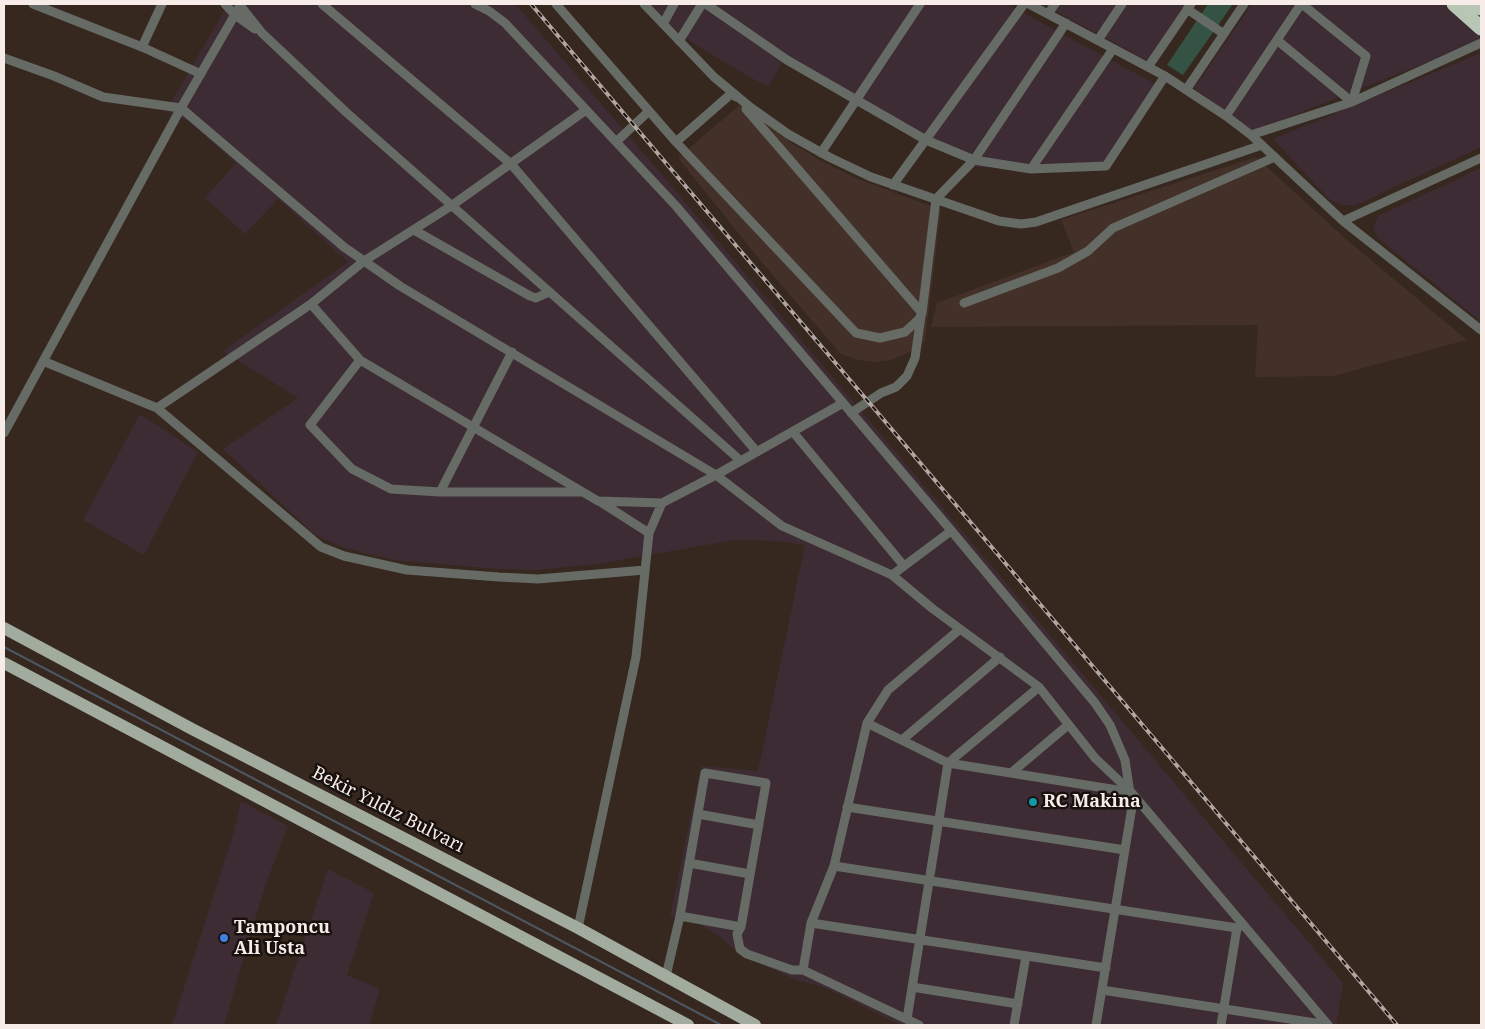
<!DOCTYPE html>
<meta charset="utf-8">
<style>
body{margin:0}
#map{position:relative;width:1485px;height:1029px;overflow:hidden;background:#36271f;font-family:"Noto Serif",serif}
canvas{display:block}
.frame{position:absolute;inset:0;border:5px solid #f7ece7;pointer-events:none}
</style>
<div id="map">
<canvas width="1485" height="1029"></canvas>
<div class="frame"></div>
</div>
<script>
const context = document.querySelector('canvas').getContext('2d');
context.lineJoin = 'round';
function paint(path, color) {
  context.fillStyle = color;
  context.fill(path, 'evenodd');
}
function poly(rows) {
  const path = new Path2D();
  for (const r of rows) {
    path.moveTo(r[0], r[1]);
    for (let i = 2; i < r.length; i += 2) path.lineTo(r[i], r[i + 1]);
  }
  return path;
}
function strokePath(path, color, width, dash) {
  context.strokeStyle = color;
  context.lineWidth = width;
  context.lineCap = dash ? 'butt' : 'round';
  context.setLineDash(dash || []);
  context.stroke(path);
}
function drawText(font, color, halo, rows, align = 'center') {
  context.font = font + ' "Noto Serif",serif';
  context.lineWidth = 5;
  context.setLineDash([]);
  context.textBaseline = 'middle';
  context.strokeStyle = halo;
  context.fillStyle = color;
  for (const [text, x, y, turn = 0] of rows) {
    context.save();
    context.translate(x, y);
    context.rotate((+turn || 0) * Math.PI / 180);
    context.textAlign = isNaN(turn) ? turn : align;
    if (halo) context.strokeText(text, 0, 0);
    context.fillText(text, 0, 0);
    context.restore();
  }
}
paint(poly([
 [742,103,793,144,823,162,858,179,941,210,925,341,913,351,891,360,875,362,858,360,841,354,764,265,678,158],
 [1256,157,1347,240,1467,340,1333,376,1255,377,1258,325,931,327,937,303,1074,252,1061,220]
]), '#433129');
paint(poly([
 [228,4,504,4,517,6,658,170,1343,983,1336,1025,900,1025,828,989,794,979,761,964,732,948,721,937,701,925,685,919,670,917,701,766,758,771,805,545,777,541,735,540,597,564,539,570,498,569,393,560,345,548,315,535,223,449,298,398,223,351,348,262,278,199,245,234,205,198,236,163,188,121,166,111],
 [652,4,1007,4,1163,88,1100,170,977,167,786,56,769,86,753,79,693,43,667,22],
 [1042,4,1188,4,1148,61],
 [1252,4,1443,4,1481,36,1481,41,1253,131,1194,88],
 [1481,53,1481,147,1356,205,1343,205,1329,199,1273,139],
 [1481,168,1481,322,1377,237,1373,228,1378,216],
 [140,414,198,452,144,555,83,520],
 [241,801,288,826,263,892,224,1025,172,1025,233,835],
 [328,869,374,893,347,975,380,989,369,1025,276,1025]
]), '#3e2c34');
paint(poly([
 [1208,4,1233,4,1183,75,1167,65]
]), '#355344');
strokePath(poly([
 [4,647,721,1025]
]), '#4d5561', 2);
strokePath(poly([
 [33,4,142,47,201,74],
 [225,4,235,15,255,29],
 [239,4,262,33,347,113,741,461],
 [322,4,511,164,757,452],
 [475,4,489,11,505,23,676,206,939,516,1095,703,1110,725,1125,760,1132,807,1096,1025],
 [556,4,676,142,856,333,880,338,905,332,919,319,922,313,936,199,974,160,1066,23],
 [644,4,714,77,750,107,788,134,829,157,871,177,999,221,1021,224,1036,222,1262,145],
 [706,4,787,60,926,140,974,160,1031,169,1106,166,1165,76],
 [1029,4,1165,76,1226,116,1251,135,1343,221,1481,330],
 [1187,9,1224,34],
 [1048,14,1055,4],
 [663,24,674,4],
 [1098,40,1122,4],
 [1277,40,1352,102,1366,56,1302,4],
 [679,41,702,4],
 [142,47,162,4],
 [4,58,54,76,103,97,181,108,344,247,400,286,716,475,782,526,892,575,933,609,1039,687,1095,758,1131,792,1328,1025],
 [1148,67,1191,4],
 [1186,90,1244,4],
 [746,109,922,313],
 [1226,116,1301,4],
 [1251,135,1352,102,1481,43],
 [616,142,649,111],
 [676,142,732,93,736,97],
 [821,153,920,4],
 [1031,169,1113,49],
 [893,185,1024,4],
 [1343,221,1481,158],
 [414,230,530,296,536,298,549,292],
 [964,303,1058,268,1088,251,1113,228,1275,157],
 [311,304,360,360,598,501,662,503,716,475,843,403],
 [360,360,310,425,352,469,391,489,440,492,581,492],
 [43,361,157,408,311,304,364,261,451,206,586,110],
 [157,408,321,547,344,556,407,570,499,577,538,579,645,570],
 [851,413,881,393,896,387,907,376,915,358,921,316],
 [793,432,904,566],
 [4,433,181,108,241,4],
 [440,492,512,352],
 [599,501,649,533],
 [892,575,951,531],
 [867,723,948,763,1130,792],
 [902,740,1000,657],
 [1011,773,1068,725],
 [847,807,1125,850],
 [698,814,759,825],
 [689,863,750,874],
 [834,866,1237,928,1243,924],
 [680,916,741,927],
 [811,923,1106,968],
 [578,928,636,657,649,533,662,503],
 [803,970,811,923,834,866,867,723,888,690,960,629],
 [666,976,680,916,705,773,766,783,741,927,737,934,740,949,747,954,792,970,803,970,919,1025],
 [912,987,1018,1004],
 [1102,990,1328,1025],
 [907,1019,948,763,1039,687],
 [1014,1025,1026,956],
 [1221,1025,1237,928]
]), '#666b65', 9);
strokePath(poly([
 [4,628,192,729,578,928,755,1025],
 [4,663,688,1025]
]), '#a1ac9f', 12);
strokePath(poly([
 [1454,4,1481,28],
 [1474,4,1481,8]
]), '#b8c6b5', 15);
const rail = poly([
 [531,4,1397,1025]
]);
strokePath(rail, '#b2a6a0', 4);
strokePath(rail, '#18110e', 2, [5.5]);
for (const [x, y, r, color] of [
 [1033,802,5,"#0f9aa8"],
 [224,938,5,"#3f7fe0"]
]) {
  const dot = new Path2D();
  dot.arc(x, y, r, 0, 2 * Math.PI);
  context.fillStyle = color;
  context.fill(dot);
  strokePath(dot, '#18110e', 2);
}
drawText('bold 18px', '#f7ece7', '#18110e', [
 ["RC Makina",1043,802],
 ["Tamponcu",234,928],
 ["Ali Usta",234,949]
], 'left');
drawText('18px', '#f7ece7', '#18110e', [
 ["Bekir Yıldız Bulvarı",388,810,27]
]);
</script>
